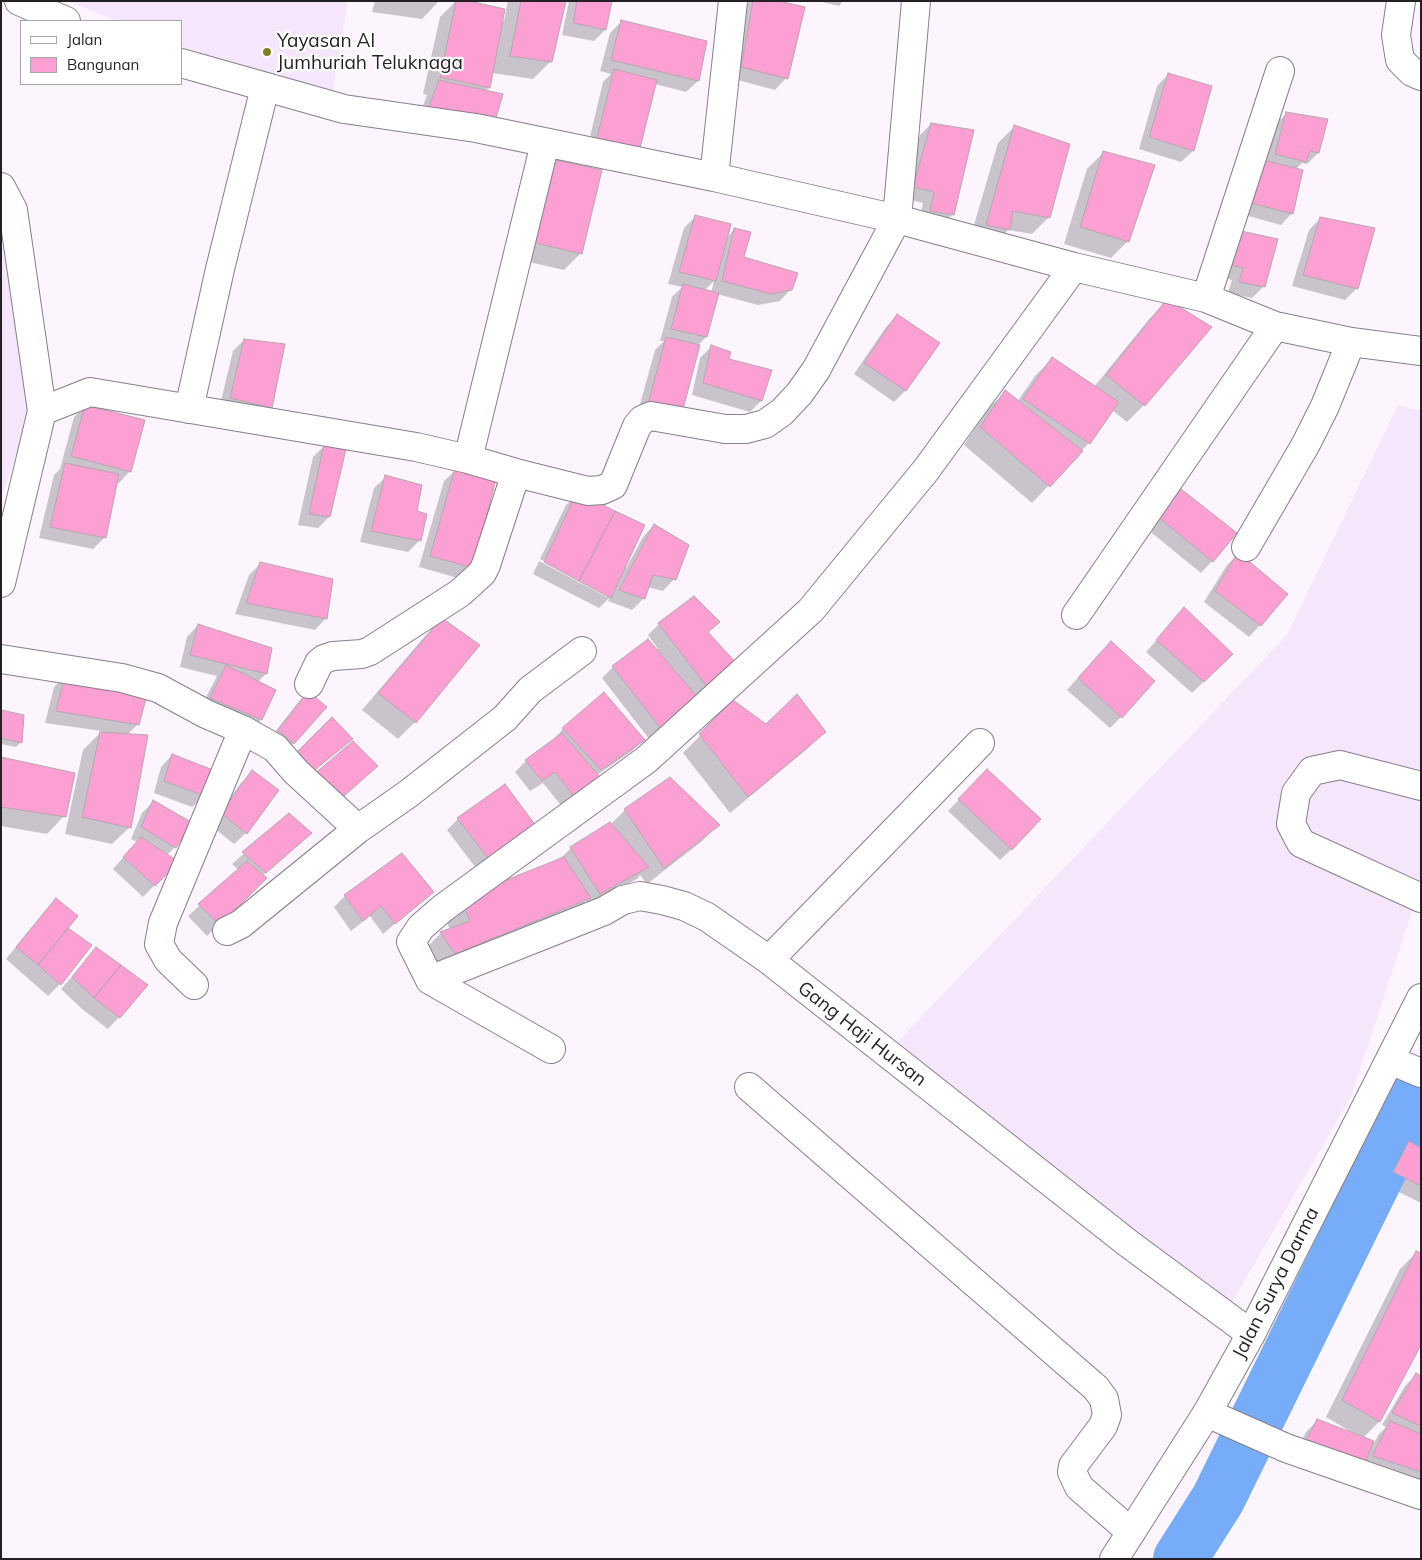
<!DOCTYPE html>
<style>
body{margin:0}
#map{position:relative;width:1422px;height:1560px;overflow:hidden;background:#fcf5fe;font-family:Mulish,sans-serif}
canvas{display:block}
.frame{position:absolute;inset:0;border:2px solid #231f24;pointer-events:none}
.legend{position:absolute;left:20px;top:20px;width:162px;height:65px;box-sizing:border-box;background:#fff;border:1px solid #a7a5a7;margin:0;padding:6px 9px;list-style:none;font-size:15px;color:#231f24}
.legend li{display:flex;align-items:center;gap:10px;height:25px}
.legend b{width:25px;border:1px solid #a7a5a7}
</style>
<div id="map">
<canvas width="1422" height="1560"></canvas>
<div class="frame"></div>
<ul class="legend">
<li><b style="height:6px;background:#fff"></b>Jalan</li>
<li><b style="height:14px;background:#fc9fd2"></b>Bangunan</li>
</ul>
</div>
<script>
const context = document.querySelector('canvas').getContext('2d');
context.lineJoin = 'round';
function paint(path, color) {
  context.fillStyle = color;
  context.fill(path, 'evenodd');
}
function poly(rows) {
  const path = new Path2D();
  for (const r of rows) {
    path.moveTo(r[0], r[1]);
    for (let i = 2; i < r.length; i += 2) path.lineTo(r[i], r[i + 1]);
  }
  return path;
}
function strokePath(path, color, width, dash) {
  context.strokeStyle = color;
  context.lineWidth = width;
  context.lineCap = dash ? 'butt' : 'round';
  context.setLineDash(dash || []);
  context.stroke(path);
}
function drawText(font, color, halo, rows, align = 'center') {
  context.font = font + ' Mulish,sans-serif';
  context.lineWidth = 4.5;
  context.setLineDash([]);
  context.textBaseline = 'middle';
  context.strokeStyle = halo;
  context.fillStyle = color;
  for (const [text, x, y, turn = 0] of rows) {
    context.save();
    context.translate(x, y);
    context.rotate((+turn || 0) * Math.PI / 180);
    context.textAlign = isNaN(turn) ? turn : align;
    if (halo) context.strokeText(text, 0, 0);
    context.fillText(text, 0, 0);
    context.restore();
  }
}
paint(poly([
 [68,1,348,1,332,96,210,57,181,46,181,21,117,21],
 [1,239,33,403,1,499],
 [1398,405,1421,411,1421,884,1351,1097,1220,1323,882,1058,1287,635]
]), '#f5e6fb');
paint(poly([
 [375,1,439,1,422,19,372,12],
 [456,1,504,21,508,1,565,1,551,61,533,79,492,73,489,88,485,91,417,123,427,95,423,94,440,17],
 [569,1,610,1,605,30,594,41,562,35],
 [750,1,783,1,782,3,786,78,775,90,730,78,743,8],
 [818,1,843,1,839,6],
 [621,22,705,42,698,81,686,92,655,84,585,158,603,82,611,74,600,71,610,33],
 [1168,75,1193,151,1181,162,1139,149,1157,86],
 [1287,113,1318,153,1307,164,1302,163,1296,169,1292,213,1281,225,1241,214,1266,161,1275,124],
 [931,124,953,214,941,226,919,222,923,203,903,198,920,135],
 [1015,126,1049,217,1032,234,1008,230,992,246,969,242,998,143],
 [1104,152,1128,241,1111,258,1064,244,1087,169],
 [534,177,581,253,564,270,516,259],
 [695,217,726,238,735,229,743,258,791,289,780,301,758,305,717,294,706,337,697,346,681,412,637,415,655,350,664,341,660,341,672,297,682,287,668,284,684,228],
 [714,281,711,293,704,291],
 [1320,219,1357,288,1345,300,1292,286,1309,230],
 [1230,244,1264,286,1252,298,1228,293,1232,280,1219,276],
 [1167,301,1144,405,1127,422,1112,410,1089,443,1032,503,964,445,988,409,1005,392,1017,402,1035,376,1052,359,1094,387,1150,318],
 [897,316,938,343,905,391,894,402,854,374,886,327],
 [244,340,271,407,260,419,219,409,233,351],
 [711,347,761,401,750,412,692,395,700,358],
 [85,406,130,471,119,483,116,482,104,538,93,549,39,538,54,475,60,469,74,417],
 [324,446,329,517,318,528,298,525,313,457],
 [456,470,472,567,461,579,419,567,444,481],
 [386,477,416,512,420,540,408,552,360,542,374,488],
 [1181,490,1212,561,1201,573,1147,529],
 [578,494,626,568,643,537,654,525,674,579,663,591,647,587,643,599,632,610,608,601,610,597,599,608,533,574,539,561,607,597,607,594,540,559,566,505],
 [1238,554,1260,625,1249,637,1204,602,1227,565],
 [260,564,326,618,315,630,235,614,249,575],
 [1184,609,1232,654,1192,693,1146,652],
 [442,619,415,722,398,739,362,710,425,636],
 [659,624,707,633,737,665,653,744,602,678,613,667,658,649,648,635],
 [198,625,271,649,266,674,258,682,275,691,261,720,250,731,200,709,217,676,180,667,187,637],
 [1099,654,1121,717,1110,728,1067,690],
 [65,676,138,724,127,735,130,827,112,844,65,834,83,750,102,731,45,723,54,687],
 [308,692,293,743,282,754,267,742,297,704],
 [603,694,643,740,632,751,597,775,564,809,543,783,530,791,515,772,526,761,552,741,563,729],
 [734,702,766,726,824,732,807,749,730,813,683,753],
 [1,712,21,742,16,747,1,744],
 [172,755,204,796,192,807,154,793,161,767],
 [1,758,64,816,47,834,1,826],
 [253,772,246,833,234,844,210,825,241,783],
 [976,782,1012,849,1000,860,948,811],
 [153,802,175,847,167,855,177,862,143,897,113,869,137,842,131,839,142,813],
 [625,810,718,825,701,842,647,884,640,875,637,879,588,905,586,901,573,915,437,970,424,950,441,933,450,930,445,917,560,859,571,848,610,825],
 [289,814,310,833,262,876,265,878,207,936,188,916,239,870,232,864],
 [458,819,541,834,482,876,447,830],
 [432,892,383,934,370,916,351,931,334,907,345,896],
 [56,900,66,928,90,945,60,984,48,996,6,959,45,911],
 [96,949,119,1017,108,1029,82,1009,61,989],
 [1409,1143,1421,1149,1421,1203,1383,1184,1397,1154],
 [1417,1252,1379,1422,1363,1438,1374,1443,1379,1434,1386,1427,1382,1425,1405,1386,1416,1375,1421,1377,1421,1484,1293,1458,1306,1432,1317,1421,1351,1434,1351,1432,1326,1417,1400,1269]
]), '#0003');
strokePath(poly([
 [1180,1559,1218,1499,1421,1086]
]), '#77acf9', 54);
const building = poly([
 [456,1,469,1,505,9,490,88,440,77,456,1],
 [521,1,566,1,552,62,510,56,521,1],
 [577,1,612,1,606,30,573,23,577,1],
 [753,1,779,1,805,7,788,79,741,67,753,1],
 [621,20,707,41,699,81,611,60,621,20],
 [614,69,657,80,638,156,595,146,614,69],
 [1168,73,1212,86,1194,151,1149,137,1168,73],
 [439,80,503,94,494,125,427,112,439,80],
 [1286,112,1328,119,1319,153,1310,151,1306,162,1275,154,1286,112],
 [931,123,974,130,954,215,930,211,934,192,913,187,931,123],
 [1014,125,1070,144,1050,218,1013,211,1010,230,986,225,1014,125],
 [1103,151,1155,165,1129,242,1080,227,1103,151],
 [551,159,602,170,582,254,532,242,551,159],
 [1264,160,1303,170,1293,214,1251,203,1264,160],
 [695,215,731,224,716,281,679,272,695,215],
 [1320,217,1375,228,1358,289,1303,275,1320,217],
 [734,228,751,232,744,257,798,273,792,290,771,294,722,281,734,228],
 [1241,231,1278,239,1265,287,1239,282,1243,268,1230,265,1241,231],
 [683,284,719,293,707,337,671,329,683,284],
 [1167,299,1212,327,1145,406,1106,375,1167,299],
 [897,314,940,343,906,391,864,363,897,314],
 [666,337,700,345,682,413,648,404,666,337],
 [244,339,285,344,272,408,230,398,244,339],
 [711,345,731,352,729,359,772,370,762,401,703,383,711,345],
 [1052,357,1119,402,1090,444,1023,399,1052,357],
 [1005,390,1083,451,1050,487,980,427,1005,390],
 [85,405,145,420,131,472,71,456,85,405],
 [324,444,346,449,330,517,309,514,324,444],
 [65,463,119,474,106,538,50,527,65,463],
 [455,468,496,479,473,568,430,556,455,468],
 [385,475,422,485,417,511,427,514,421,541,371,531,385,475],
 [1181,489,1237,533,1213,562,1158,517,1181,489],
 [577,492,615,511,579,581,544,562,577,492],
 [615,511,645,525,611,598,579,581,615,511],
 [654,524,689,545,676,580,653,575,645,599,619,590,654,524],
 [1238,552,1288,594,1261,626,1215,591,1238,552],
 [260,562,333,579,327,619,246,603,260,562],
 [694,596,720,622,708,632,738,665,707,687,658,623,694,596],
 [1184,607,1233,654,1204,682,1156,640,1184,607],
 [442,618,480,645,416,723,378,693,442,618],
 [198,624,272,648,267,674,190,655,198,624],
 [648,639,703,704,665,734,612,666,648,639],
 [1111,641,1155,681,1122,718,1078,678,1111,641],
 [226,665,276,690,262,720,210,698,226,665],
 [65,674,148,691,139,725,56,711,65,674],
 [308,691,327,707,294,744,278,730,308,691],
 [604,692,645,740,601,770,562,728,604,692],
 [797,694,826,732,748,797,699,734,733,700,766,724,797,694],
 [1,710,24,715,22,743,1,738,1,710],
 [332,717,353,739,306,777,290,759,332,717],
 [100,732,148,735,131,828,82,817,100,732],
 [562,733,606,784,576,799,555,772,542,781,525,760,562,733],
 [353,741,378,766,336,803,312,776,353,741],
 [172,754,213,770,205,796,164,781,172,754],
 [1,757,75,773,66,817,1,807,1,757],
 [987,769,1041,819,1012,850,958,799,987,769],
 [252,770,279,790,247,834,221,813,252,770],
 [670,777,720,825,664,868,624,809,670,777],
 [505,784,542,834,494,866,457,818,505,784],
 [153,800,191,822,176,848,141,827,153,800],
 [289,813,312,833,266,873,242,852,289,813],
 [610,822,649,867,600,894,570,847,610,822],
 [141,837,179,862,155,886,123,857,141,837],
 [402,853,434,892,395,924,381,906,363,921,344,895,402,853],
 [564,857,591,898,455,954,440,932,470,921,461,898,564,857],
 [247,861,267,878,220,925,198,904,247,861],
 [56,898,78,916,38,965,16,947,56,898],
 [68,928,92,945,61,985,38,965,68,928],
 [96,947,121,965,94,998,72,977,96,947],
 [121,965,148,985,120,1018,94,998,121,965],
 [1409,1141,1421,1148,1421,1186,1393,1172,1409,1141],
 [1416,1251,1421,1253,1421,1345,1380,1422,1342,1400,1416,1251],
 [1416,1373,1421,1376,1421,1426,1392,1413,1416,1373],
 [1317,1419,1374,1441,1364,1465,1303,1447,1317,1419],
 [1390,1421,1421,1434,1421,1472,1372,1456,1390,1421]
]);
paint(building, '#fc9fd2');
strokePath(building, '#b6a6ae', 1);
const minor = poly([
 [19,1,66,21],
 [1401,1,1396,35,1400,60,1412,72,1421,76],
 [181,63,344,109,476,128,714,177,897,219,1074,267,1206,298,1275,326,1351,342,1421,351],
 [714,177,733,1],
 [1,187,13,210,42,411,1,583],
 [1206,298,1280,71],
 [189,409,220,269,265,87],
 [42,411,90,392,416,447,468,459,545,143],
 [468,459,516,473,588,491,602,490,613,485,637,426,642,420,651,416,725,429,746,429,765,424,782,412,799,394,816,370,897,219,916,1],
 [1246,547,1306,444,1325,406,1351,342],
 [1076,615,1275,326],
 [1,659,122,678,158,688,206,714,243,730,275,748,296,772,358,829,408,794,505,718,530,690,582,651],
 [309,684,319,663,324,659,333,656,362,654,370,651,460,593,482,573,486,565,516,473],
 [1421,786,1340,765,1312,771,1296,793,1291,824,1301,843,1421,898],
 [227,931,241,924,358,829],
 [769,960,980,743],
 [430,980,604,911,623,900,640,896,662,900,684,906,707,917,769,960,1129,1244,1251,1334],
 [194,985,168,960,159,944,163,923,243,730],
 [551,1049,430,980,411,942,421,927,443,908,646,760,811,610,926,470,1074,267],
 [1390,1060,1421,1073],
 [749,1087,1096,1388,1104,1399,1107,1415,1103,1426,1073,1466,1072,1472,1079,1487,1131,1532],
 [1207,1413,1286,1448,1421,1495]
]);
const major = poly([
 [1114,1559,1207,1413,1251,1334,1421,998]
]);
strokePath(minor, '#877e8b', 30);
strokePath(major, '#877e8b', 30);
strokePath(minor, '#fff', 28);
strokePath(major, '#fff', 28);
for (const [x, y, r, color] of [
 [267,52,5,"#847d23"]
]) {
  const dot = new Path2D();
  dot.arc(x, y, r, 0, 2 * Math.PI);
  context.fillStyle = color;
  context.fill(dot);
  strokePath(dot, '#fff', 2);
}
drawText('19px', '#231f24', '#fff', [
 ["Yayasan Al",277,41],
 ["Jumhuriah Teluknaga",277,63]
], 'left');
drawText('19px', '#231f24', '#fff', [
 ["Gang Haji Hursan",862,1034,38],
 ["Jalan Surya Darma",1276,1283,-63]
]);
</script>
